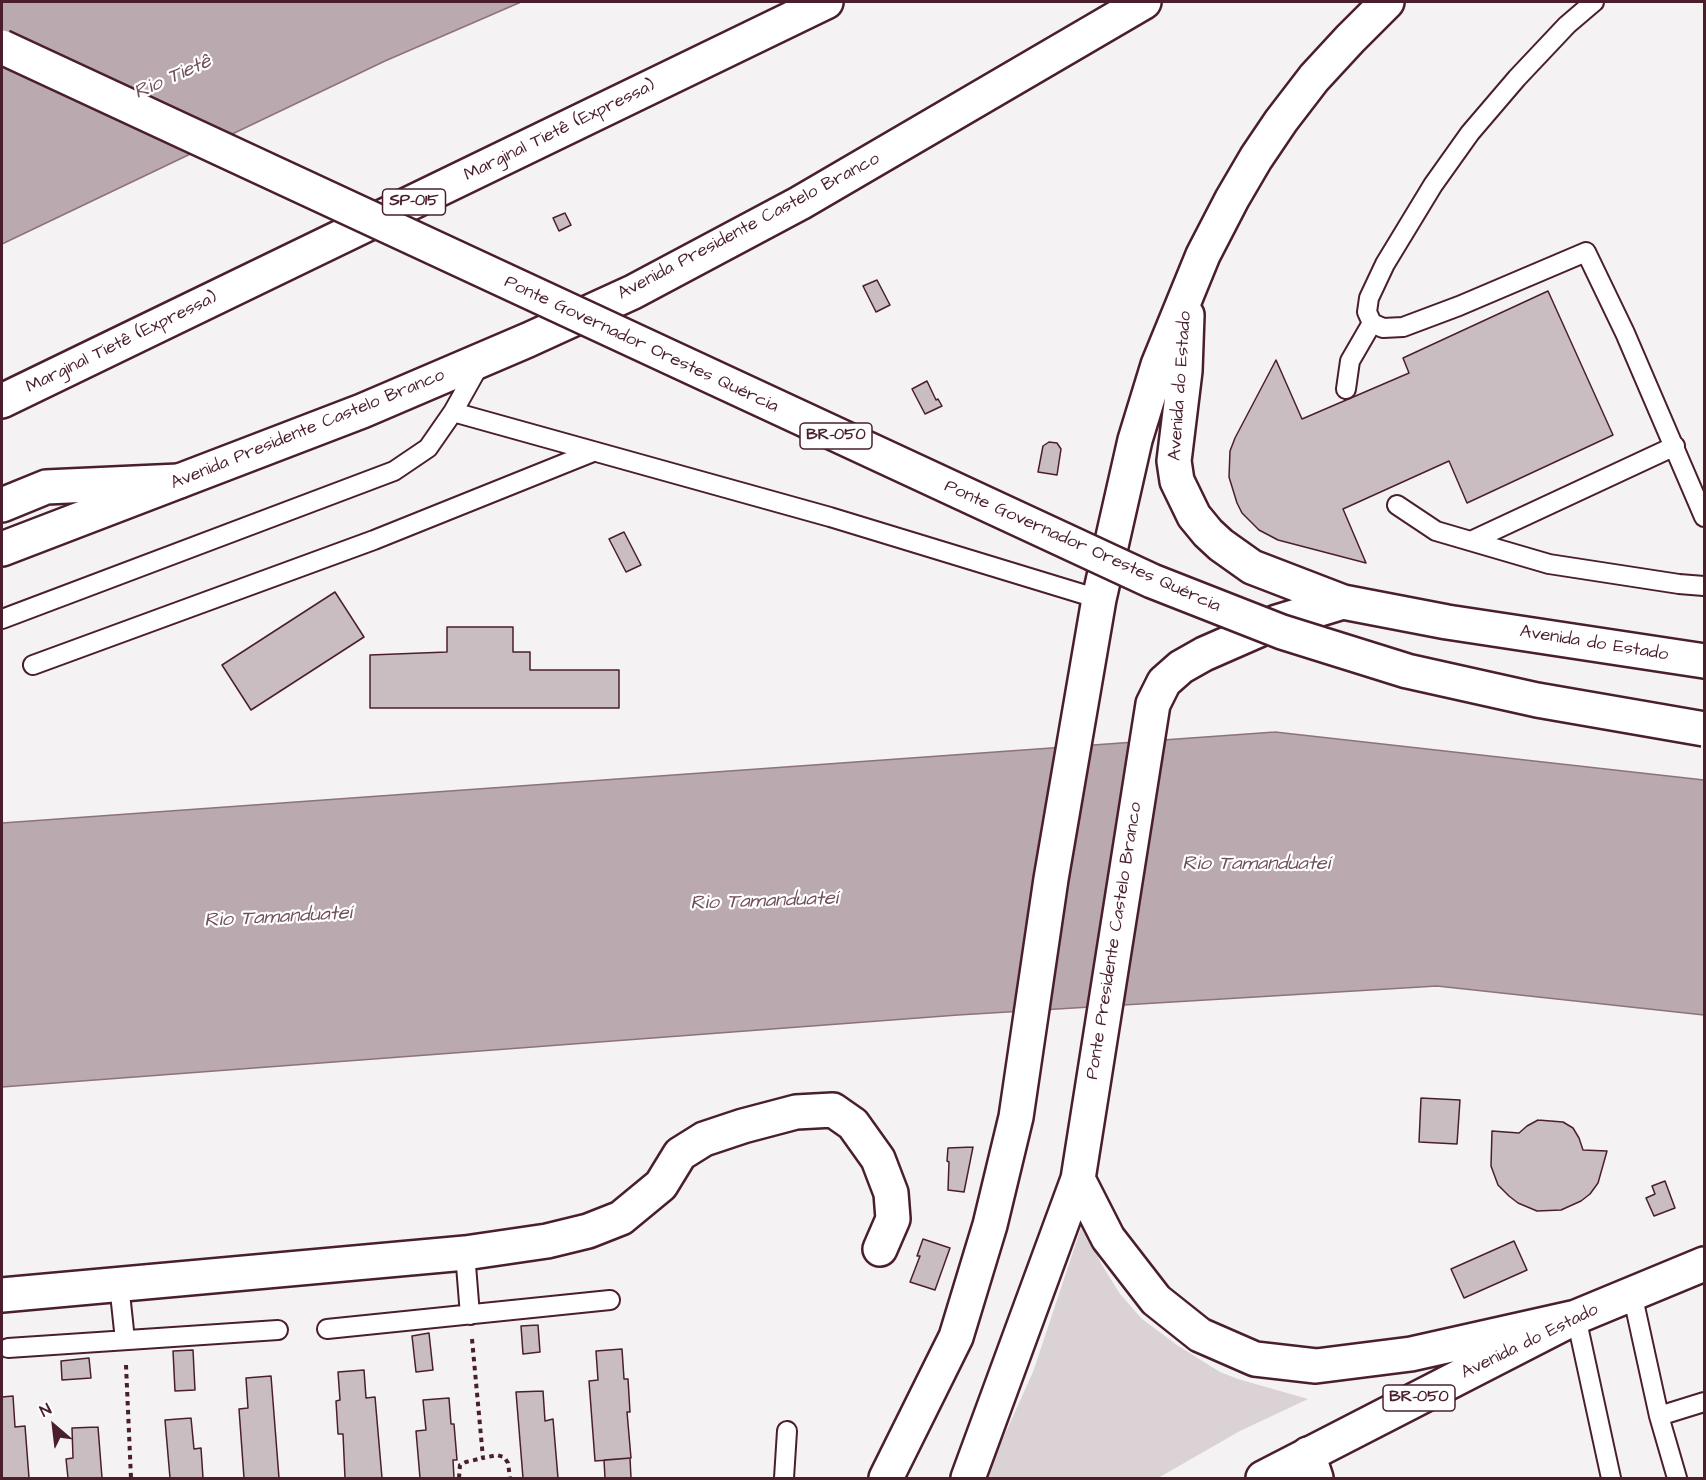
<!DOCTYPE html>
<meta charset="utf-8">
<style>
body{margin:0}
#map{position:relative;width:1706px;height:1480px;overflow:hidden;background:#f4f2f2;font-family:"Architects Daughter",sans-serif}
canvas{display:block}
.frame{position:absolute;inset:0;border:3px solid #4a1f2b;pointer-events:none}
.north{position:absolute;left:24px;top:1396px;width:60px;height:60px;-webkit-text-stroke:4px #fff;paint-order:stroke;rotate:332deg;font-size:16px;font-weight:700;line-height:24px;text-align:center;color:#4a1f2b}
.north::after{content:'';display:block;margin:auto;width:21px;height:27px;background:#4a1f2b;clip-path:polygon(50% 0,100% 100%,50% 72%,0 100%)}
</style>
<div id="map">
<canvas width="1706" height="1480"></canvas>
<div class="frame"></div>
<div class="north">N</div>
</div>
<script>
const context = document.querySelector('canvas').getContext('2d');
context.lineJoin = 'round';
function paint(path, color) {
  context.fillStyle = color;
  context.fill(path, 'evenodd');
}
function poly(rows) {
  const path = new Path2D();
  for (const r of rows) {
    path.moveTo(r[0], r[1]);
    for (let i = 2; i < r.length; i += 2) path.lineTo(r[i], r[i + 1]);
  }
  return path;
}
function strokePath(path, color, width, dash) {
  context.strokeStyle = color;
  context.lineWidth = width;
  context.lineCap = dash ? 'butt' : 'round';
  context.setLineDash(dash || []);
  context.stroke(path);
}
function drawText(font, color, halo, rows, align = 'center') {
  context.font = font + ' "Architects Daughter",sans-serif';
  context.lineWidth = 4.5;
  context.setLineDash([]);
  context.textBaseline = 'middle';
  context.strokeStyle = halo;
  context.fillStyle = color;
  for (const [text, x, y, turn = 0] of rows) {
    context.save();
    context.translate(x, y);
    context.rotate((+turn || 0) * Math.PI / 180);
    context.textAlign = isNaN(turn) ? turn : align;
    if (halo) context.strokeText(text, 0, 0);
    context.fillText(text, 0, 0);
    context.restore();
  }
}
paint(poly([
 [1082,1225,1102,1265,1120,1294,1142,1319,1177,1345,1220,1372,1238,1379,1308,1399,1240,1431,1158,1478,985,1478,1033,1372]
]), '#dbd2d5');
const water = poly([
 [2,2,521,2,385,61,2,244,2,2],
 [1275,732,1704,780,1704,1015,1437,986,958,1015,2,1087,2,823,1275,732]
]);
paint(water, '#baa9ae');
strokePath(water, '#8d727a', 1.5);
const building = poly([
 [565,213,571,225,559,231,553,218,565,213],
 [877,280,890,305,876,312,863,286,877,280],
 [1548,291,1613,435,1467,503,1449,461,1343,509,1366,563,1278,540,1259,530,1242,513,1237,503,1229,477,1230,451,1235,438,1276,360,1302,419,1409,373,1403,358,1548,291],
 [927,381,936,400,938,399,942,406,925,414,912,389,927,381],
 [1049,442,1057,443,1061,449,1057,475,1038,472,1043,446,1049,442],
 [624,532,641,565,626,572,609,539,624,532],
 [335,592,364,637,251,710,222,665,335,592],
 [447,627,513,627,513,652,530,652,530,670,619,670,619,708,370,708,370,655,447,652,447,627],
 [1421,1098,1460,1100,1457,1144,1419,1142,1421,1098],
 [1538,1120,1563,1122,1573,1128,1579,1138,1583,1150,1607,1151,1598,1183,1590,1194,1581,1201,1561,1210,1537,1211,1518,1203,1509,1196,1498,1185,1491,1166,1492,1131,1519,1133,1527,1126,1538,1120],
 [973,1147,964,1192,948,1190,949,1162,947,1161,948,1148,973,1147],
 [1665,1181,1675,1208,1654,1216,1646,1198,1655,1194,1652,1186,1665,1181],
 [923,1239,950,1248,935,1290,910,1282,920,1256,917,1256,923,1239],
 [1514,1241,1527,1270,1464,1298,1451,1269,1514,1241],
 [538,1325,540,1352,523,1354,521,1326,538,1325],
 [429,1333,433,1370,416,1372,412,1336,429,1333],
 [622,1349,624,1379,628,1379,630,1412,627,1412,631,1458,595,1461,589,1381,598,1380,596,1351,622,1349],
 [193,1350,195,1390,175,1391,173,1351,193,1350],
 [89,1358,91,1378,62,1380,61,1361,89,1358],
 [364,1370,366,1398,375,1397,382,1478,345,1478,343,1434,338,1434,336,1401,340,1400,338,1372,364,1370],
 [271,1376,279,1478,244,1478,239,1409,248,1408,246,1378,271,1376],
 [543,1391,545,1421,553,1419,558,1478,523,1478,516,1392,543,1391],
 [13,1396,15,1427,25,1426,29,1478,2,1478,2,1397,13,1396],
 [449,1398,451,1424,454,1424,457,1460,453,1460,454,1478,420,1478,416,1431,426,1430,423,1400,449,1398],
 [191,1418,194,1449,201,1448,203,1478,170,1478,165,1420,191,1418],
 [98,1427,102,1478,68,1478,66,1459,73,1458,72,1428,98,1427],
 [630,1458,631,1478,605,1478,604,1460,630,1458]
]);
paint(building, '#cabdc1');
strokePath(building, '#4a1f2b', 1.5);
const service = poly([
 [1594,2,1567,25,1517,78,1470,133,1433,185,1385,264,1369,298,1367,312,1372,323,1383,328,1403,327,1459,306,1586,252,1625,333,1704,517],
 [1346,389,1350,361,1372,323],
 [453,412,830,517,1099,599],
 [1397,505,1436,531,1549,564,1679,584,1704,586],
 [1471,541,1675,446],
 [2,619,394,471,428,448,453,412,481,362],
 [33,665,374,540,593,452],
 [465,1253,470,1315],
 [119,1284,125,1340],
 [1632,1293,1659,1416,1677,1478],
 [1576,1317,1611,1478],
 [327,1329,610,1300],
 [8,1348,278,1330],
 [1659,1416,1704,1402],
 [784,1478,787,1431]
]);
const minor = poly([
 [2,1295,465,1253,547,1241,588,1231,621,1218,661,1185,680,1154,704,1139,743,1126,796,1112,833,1110,853,1124,878,1159,891,1193,893,1219,880,1249]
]);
const tertiary = poly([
 [1308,1454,1316,1478]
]);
const trunk = poly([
 [1187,315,1185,371,1174,461,1177,481,1194,516,1208,533,1221,545,1252,567,1343,602,1447,622,1704,661],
 [2,549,362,411,528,340,633,292,800,203,1144,2],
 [1078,1179,1108,1238,1156,1300,1200,1335,1255,1359,1316,1366,1411,1354,1576,1317],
 [886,1478,956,1337,990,1225,1016,1117,1051,879,1099,599,1135,440,1158,365,1203,255,1232,199,1256,158,1281,121,1314,78,1350,39,1387,2],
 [968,1478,1078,1179,1153,704,1164,682,1181,667,1204,654,1277,622,1343,602],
 [1263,1478,1576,1317,1704,1264]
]);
const motorway = poly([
 [2,401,826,2],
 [2,505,46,487,179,481]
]);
strokePath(service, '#4a1f2b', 22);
strokePath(minor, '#4a1f2b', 38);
strokePath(tertiary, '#4a1f2b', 38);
strokePath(trunk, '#4a1f2b', 38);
strokePath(motorway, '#4a1f2b', 38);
strokePath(poly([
 [472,1339,483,1458,497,1455,504,1457,508,1463,510,1478],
 [126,1365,131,1478],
 [459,1478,460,1465,466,1462,483,1458]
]), '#4a1f2b', 4, [4.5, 4.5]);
strokePath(service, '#fff', 18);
strokePath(minor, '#fff', 33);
strokePath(tertiary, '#fff', 33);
strokePath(trunk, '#fff', 33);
strokePath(motorway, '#fff', 33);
const trunkBridge = poly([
 [2,47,1152,581,1282,632,1407,671,1537,700,1704,729]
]);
strokePath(trunkBridge, '#4a1f2b', 38, []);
strokePath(trunkBridge, '#fff', 33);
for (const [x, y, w] of [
 [414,202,63],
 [836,436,72],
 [1419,1398,72]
]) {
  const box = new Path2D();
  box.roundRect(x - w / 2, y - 13, w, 26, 4.5);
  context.fillStyle = '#fff';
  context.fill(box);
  strokePath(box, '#4a1f2b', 1.5);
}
drawText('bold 16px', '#4a1f2b', null, [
 ["SP-015",414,202],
 ["BR-050",836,436],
 ["BR-050",1419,1398]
]);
drawText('18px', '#4a1f2b', '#fff', [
 ["Marginal Tietê (Expressa)",560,131,-26],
 ["Avenida Presidente Castelo Branco",749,227,-28],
 ["Marginal Tietê (Expressa)",122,343,-26],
 ["Ponte Governador Orestes Quércia",641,345,25],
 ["Avenida do Estado",1181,386,-86],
 ["Avenida Presidente Castelo Branco",308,430,-22],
 ["Ponte Governador Orestes Quércia",1082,547,24],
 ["Avenida do Estado",1594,644,9],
 ["Ponte Presidente Castelo Branco",1115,941,-81],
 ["Avenida do Estado",1530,1342,-26]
]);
drawText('italic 20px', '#714f59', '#fff', [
 ["Rio Tietê",173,78,-24],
 ["Rio Tamanduateí",1256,865],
 ["Rio Tamanduateí",764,902,-2],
 ["Rio Tamanduateí",278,918,-3]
]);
</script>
